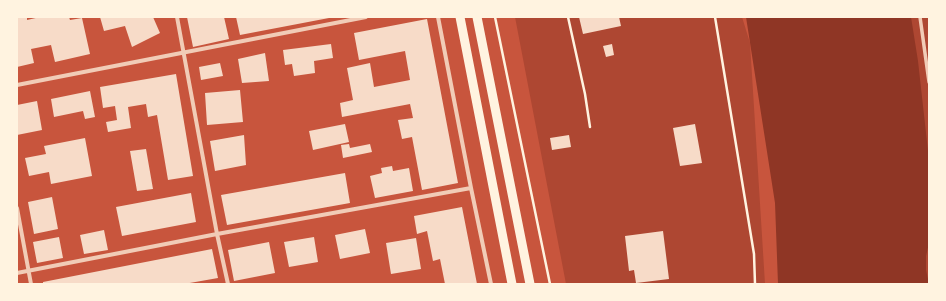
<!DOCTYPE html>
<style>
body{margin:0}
#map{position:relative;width:946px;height:301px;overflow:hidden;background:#c8553d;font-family:"PT Sans Narrow",sans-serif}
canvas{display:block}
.frame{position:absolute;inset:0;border:18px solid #fff3e0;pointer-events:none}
</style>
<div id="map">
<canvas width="946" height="301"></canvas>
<div class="frame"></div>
</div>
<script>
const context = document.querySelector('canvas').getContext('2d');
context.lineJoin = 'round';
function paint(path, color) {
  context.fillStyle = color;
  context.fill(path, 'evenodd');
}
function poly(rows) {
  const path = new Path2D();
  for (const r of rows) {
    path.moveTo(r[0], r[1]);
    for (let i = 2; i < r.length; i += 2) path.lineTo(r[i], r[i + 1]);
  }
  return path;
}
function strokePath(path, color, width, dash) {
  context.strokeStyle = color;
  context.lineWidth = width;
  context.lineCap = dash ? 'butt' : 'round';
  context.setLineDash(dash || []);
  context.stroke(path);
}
paint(poly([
 [515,17,742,17,750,43,765,284,566,284],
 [893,17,929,17,929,284,913,284]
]), '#ae4732');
paint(poly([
 [746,17,911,17,918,61,929,160,929,243,926,256,926,270,929,284,778,284,775,203]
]), '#8f3625');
paint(poly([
 [17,17,27,17,27,20,40,17,69,17,70,20,82,18,90,54,55,62,51,45,31,49,34,63,17,67],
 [100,17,153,17,160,33,132,47,125,26,104,31],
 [187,17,224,17,229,39,193,47],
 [236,17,329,17,329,18,240,35],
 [579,17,619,17,621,26,583,34],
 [427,19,458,183,422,190,412,137,402,139,398,120,413,118,410,104,342,117,340,103,353,100,347,68,370,63,374,87,410,80,405,51,359,60,354,33],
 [331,44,333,58,314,61,315,73,294,76,292,64,285,65,283,50],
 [612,44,614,55,606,57,603,46],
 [265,53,269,81,242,83,238,59],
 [220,63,223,76,201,80,199,67],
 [176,74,193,176,168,180,157,115,148,117,146,104,128,107,131,128,108,132,106,122,117,120,115,106,103,108,100,87],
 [240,90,243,122,207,125,205,93],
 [90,91,95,117,85,119,83,111,54,117,51,99],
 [37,101,42,130,17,135,17,105],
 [345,124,349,142,313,150,309,131],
 [695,124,702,163,680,166,673,128],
 [244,135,246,165,215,171,210,141],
 [569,135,571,147,552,150,550,138],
 [85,138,92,176,51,184,49,172,29,176,25,158,46,154,44,146],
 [349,144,350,148,370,144,372,152,343,158,341,145],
 [146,149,153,189,137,191,130,151],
 [392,166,393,171,409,168,413,191,375,198,370,176,382,173,381,168],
 [345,173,350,203,227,225,221,195],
 [191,193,196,222,122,236,116,207],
 [52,197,58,229,34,234,28,202],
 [462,207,477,284,445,284,440,259,433,261,427,231,417,234,414,216],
 [365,229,370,253,340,259,335,235],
 [104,230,108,250,84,254,80,235],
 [663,231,669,279,636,283,634,270,629,271,625,236],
 [59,237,63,258,37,263,33,242],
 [314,237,318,262,289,267,284,242],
 [416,238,421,269,391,274,386,243],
 [269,242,275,273,234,281,228,250],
 [212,249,218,278,184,284,43,284,43,282]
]), '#f7dbc8');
strokePath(poly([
 [495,17,550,284],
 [568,17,585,94,590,127],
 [715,17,754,254,755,284]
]), '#fff3e0', 2.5);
strokePath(poly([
 [920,17,929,82]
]), '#f1ccb7', 3.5);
strokePath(poly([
 [177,17,217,234,228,284],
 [438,17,471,188,491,284],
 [17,85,366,17],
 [17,208,31,284],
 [17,273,217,234,471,188]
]), '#f1ccb7', 4);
strokePath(poly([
 [460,17,512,284],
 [477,17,530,284]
]), '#fff3e0', 9);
</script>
